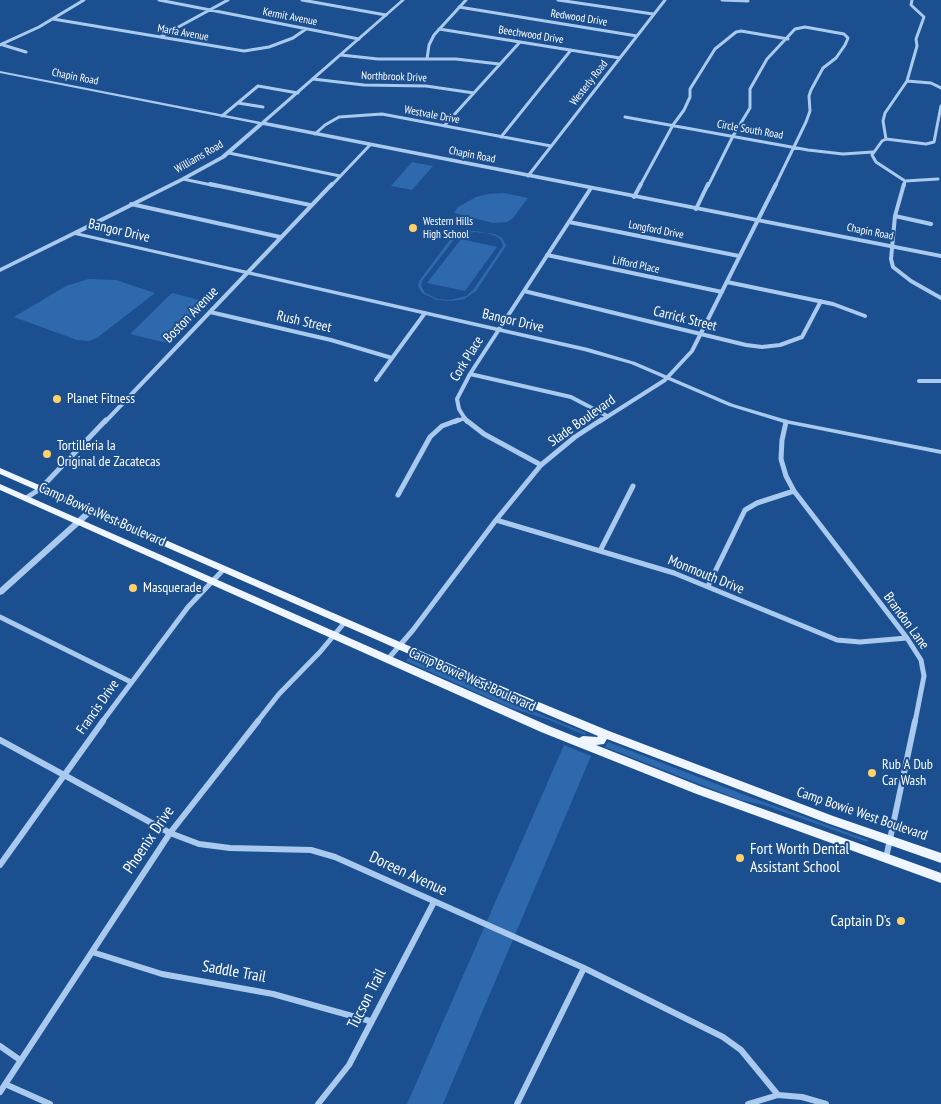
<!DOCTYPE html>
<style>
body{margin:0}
canvas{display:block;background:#1b4f8f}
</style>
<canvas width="941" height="1104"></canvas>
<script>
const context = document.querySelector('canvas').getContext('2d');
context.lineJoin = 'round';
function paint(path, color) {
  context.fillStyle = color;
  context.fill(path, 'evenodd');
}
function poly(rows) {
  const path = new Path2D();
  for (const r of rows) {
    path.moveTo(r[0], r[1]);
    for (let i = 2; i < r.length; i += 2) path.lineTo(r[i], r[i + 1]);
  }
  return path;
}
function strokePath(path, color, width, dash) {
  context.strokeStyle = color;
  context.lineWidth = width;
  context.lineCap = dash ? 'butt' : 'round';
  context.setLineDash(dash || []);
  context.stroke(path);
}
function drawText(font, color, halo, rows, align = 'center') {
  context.font = font + ' "PT Sans Narrow",sans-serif';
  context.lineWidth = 4;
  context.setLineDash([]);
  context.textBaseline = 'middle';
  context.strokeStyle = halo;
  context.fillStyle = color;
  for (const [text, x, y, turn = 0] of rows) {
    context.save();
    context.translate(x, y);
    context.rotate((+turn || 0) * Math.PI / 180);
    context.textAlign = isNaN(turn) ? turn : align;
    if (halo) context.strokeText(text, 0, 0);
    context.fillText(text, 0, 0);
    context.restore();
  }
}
paint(poly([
 [412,162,433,166,412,190,391,186],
 [504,193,528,198,513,218,507,222,493,223,454,213,458,207,476,197,487,194],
 [474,231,495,234,503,239,506,246,476,291,464,299,451,301,437,300,422,293,418,286,419,281,455,233],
 [474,232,486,233,496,236,501,240,503,246,473,290,466,296,450,300,438,299,425,293,421,286,422,281,453,241,460,235],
 [461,239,497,247,465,291,427,283],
 [89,279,116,280,155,293,97,338,89,341,77,340,14,317,66,286],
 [172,293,207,302,167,343,130,334],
 [409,657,544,716,586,733,585,735,547,719,511,708,406,661],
 [608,742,750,797,868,840,867,842,764,805,740,800,605,747],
 [564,745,591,756,443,1104,407,1104]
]), '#2e69ad');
strokePath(poly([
 [159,0,359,39],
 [302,0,386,15],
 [558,0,653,14],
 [722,0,748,1],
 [459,7,637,36],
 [53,19,244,51,269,47,293,38,306,29],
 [439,29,620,58],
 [160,37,228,0],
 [0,45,39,27,84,0],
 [3,45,26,52],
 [341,55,378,59,456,59,499,64],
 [427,59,429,45,434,35,466,0],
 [313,79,364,85,426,86,474,93],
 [907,81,931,83,941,88],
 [238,103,263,107],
 [222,116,258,86,298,93],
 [625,117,808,150,843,154,873,152],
 [444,126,520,42],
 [315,134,325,125,339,117,382,114,551,146],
 [501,137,571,50],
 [886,139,926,144,934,142,941,106],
 [229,153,340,176],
 [528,176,665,0],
 [183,179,216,186],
 [905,181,938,179],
 [331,186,370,145],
 [640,186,673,125,684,110,690,97,690,89,715,49,736,32,741,31,788,39],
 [708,186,733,136,750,108,750,89,767,59,795,29,805,27,844,34,848,38,845,45,836,58,823,68,811,90,809,96,810,111,806,122,775,186],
 [904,186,905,181,876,162,872,155,882,141,886,139,883,121,885,113,907,81,917,46,916,39,924,17,911,5,912,0]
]), '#a9c9ee', 3);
strokePath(poly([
 [210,184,310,205],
 [904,184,895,216,891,259,893,267,911,281,941,298],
 [634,197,641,184],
 [131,204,280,237],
 [696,209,708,184],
 [895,216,931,224],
 [569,222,739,256],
 [547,255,722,292],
 [727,282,833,304,865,316],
 [524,291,746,345,762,347,780,345,802,337,821,301],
 [210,312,331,340,392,358],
 [470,374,571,397,607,416],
 [376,380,425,313],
 [919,381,941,381],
 [105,422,332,184],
 [455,422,465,418],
 [467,422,459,409,457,399,470,374,591,188],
 [599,422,665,380,692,351,776,184]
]), '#a9c9ee', 4);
strokePath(poly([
 [466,420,484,434,541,465],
 [786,422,782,440,781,459,786,476,794,491,907,638,921,660,924,676,915,722],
 [398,495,430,437,442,426,458,420],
 [26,498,40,489,106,420],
 [496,520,674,573,837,640,860,642,907,638],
 [600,551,633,486],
 [708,586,745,510,757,503,794,491],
 [0,617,131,682],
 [388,659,413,630,496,520,541,465,575,437,601,420],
 [102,722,188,607,224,569],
 [257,722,279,694,320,652,345,622]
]), '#a9c9ee', 5);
strokePath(poly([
 [0,740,170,833,199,844,230,848,311,850,335,857,584,968,723,1037,741,1050,778,1095],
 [886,858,915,721],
 [0,865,103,721],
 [92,952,162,974,273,994,370,1021],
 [0,1046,20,1060],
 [5,1084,50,1104],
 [0,1092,170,833,258,721],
 [318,1104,349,1065,434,902],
 [517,1104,584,968],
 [748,1104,778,1095,802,1097,826,1104]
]), '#a9c9ee', 6);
paint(poly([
 [401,0,405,0,266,122,941,254,941,258,263,125,225,158,185,180,80,233,588,348,635,362,733,404,787,420,941,450,941,454,784,423,729,406,631,364,584,351,75,235,0,272,0,268,181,178,221,156,258,124,0,73,0,71,261,122,401,0],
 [88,509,91,509,95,511,3,594,0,595,0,588,88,509]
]), '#a9c9ee');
paint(poly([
 [0,468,524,696,609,731,833,816,941,853,941,863,827,823,607,739,604,744,596,745,702,787,941,873,941,883,694,793,541,732,0,490,0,484,549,726,579,738,583,736,597,737,598,736,518,702,0,474,0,468]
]), '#f0f6ff');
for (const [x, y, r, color] of [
 [413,228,5,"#ffd166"],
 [57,399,5,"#ffd166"],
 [47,454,5,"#ffd166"],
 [133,588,5,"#ffd166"],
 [872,773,5,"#ffd166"],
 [740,858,5,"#ffd166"],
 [901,921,5,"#ffd166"]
]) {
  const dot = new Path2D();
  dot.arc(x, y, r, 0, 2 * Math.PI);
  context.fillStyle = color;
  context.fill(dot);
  strokePath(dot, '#1b4f8f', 2);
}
drawText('11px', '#fff', '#1b4f8f', [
 ["Kermit Avenue",290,17,11],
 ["Redwood Drive",579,18,9],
 ["Marfa Avenue",183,33,10],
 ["Beechwood Drive",531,35,9],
 ["Chapin Road",75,77,11],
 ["Northbrook Drive",394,77,2],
 ["Westerly Road",589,83,-52],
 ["Westvale Drive",432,115,11],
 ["Circle South Road",750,130,10],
 ["Chapin Road",472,155,11],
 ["Williams Road",199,157,-30],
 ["Longford Drive",656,230,11],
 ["Chapin Road",870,232,11],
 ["Lifford Place",636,265,12]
]);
drawText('11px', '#fff', '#1b4f8f', [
 ["Western Hills",423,222],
 ["High School",423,235]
], 'left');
drawText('14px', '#fff', '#1b4f8f', [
 ["Bangor Drive",119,231,13],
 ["Boston Avenue",191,315,-46],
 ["Carrick Street",685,319,14],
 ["Bangor Drive",513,321,13],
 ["Rush Street",304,322,13],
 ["Cork Place",467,359,-58],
 ["Slade Boulevard",582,421,-35],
 ["Camp Bowie West Boulevard",102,515,24],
 ["Monmouth Drive",706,575,22],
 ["Brandon Lane",906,621,54],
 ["Camp Bowie West Boulevard",472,680,24],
 ["Francis Drive",98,707,-55],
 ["Camp Bowie West Boulevard",862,814,19]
]);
drawText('14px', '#fff', '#1b4f8f', [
 ["Planet Fitness",67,399],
 ["Tortilleria la",57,446],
 ["Original de Zacatecas",57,462],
 ["Masquerade",143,588],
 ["Rub A Dub",882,765],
 ["Car Wash",882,781]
], 'left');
drawText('16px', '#fff', '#1b4f8f', [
 ["Phoenix Drive",149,840,-56],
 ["Doreen Avenue",408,874,25],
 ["Saddle Trail",234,972,10],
 ["Tucson Trail",367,999,-63]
]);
drawText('16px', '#fff', '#1b4f8f', [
 ["Fort Worth Dental",750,849],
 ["Assistant School",750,867],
 ["Captain D's",891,921,"right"]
], 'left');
</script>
